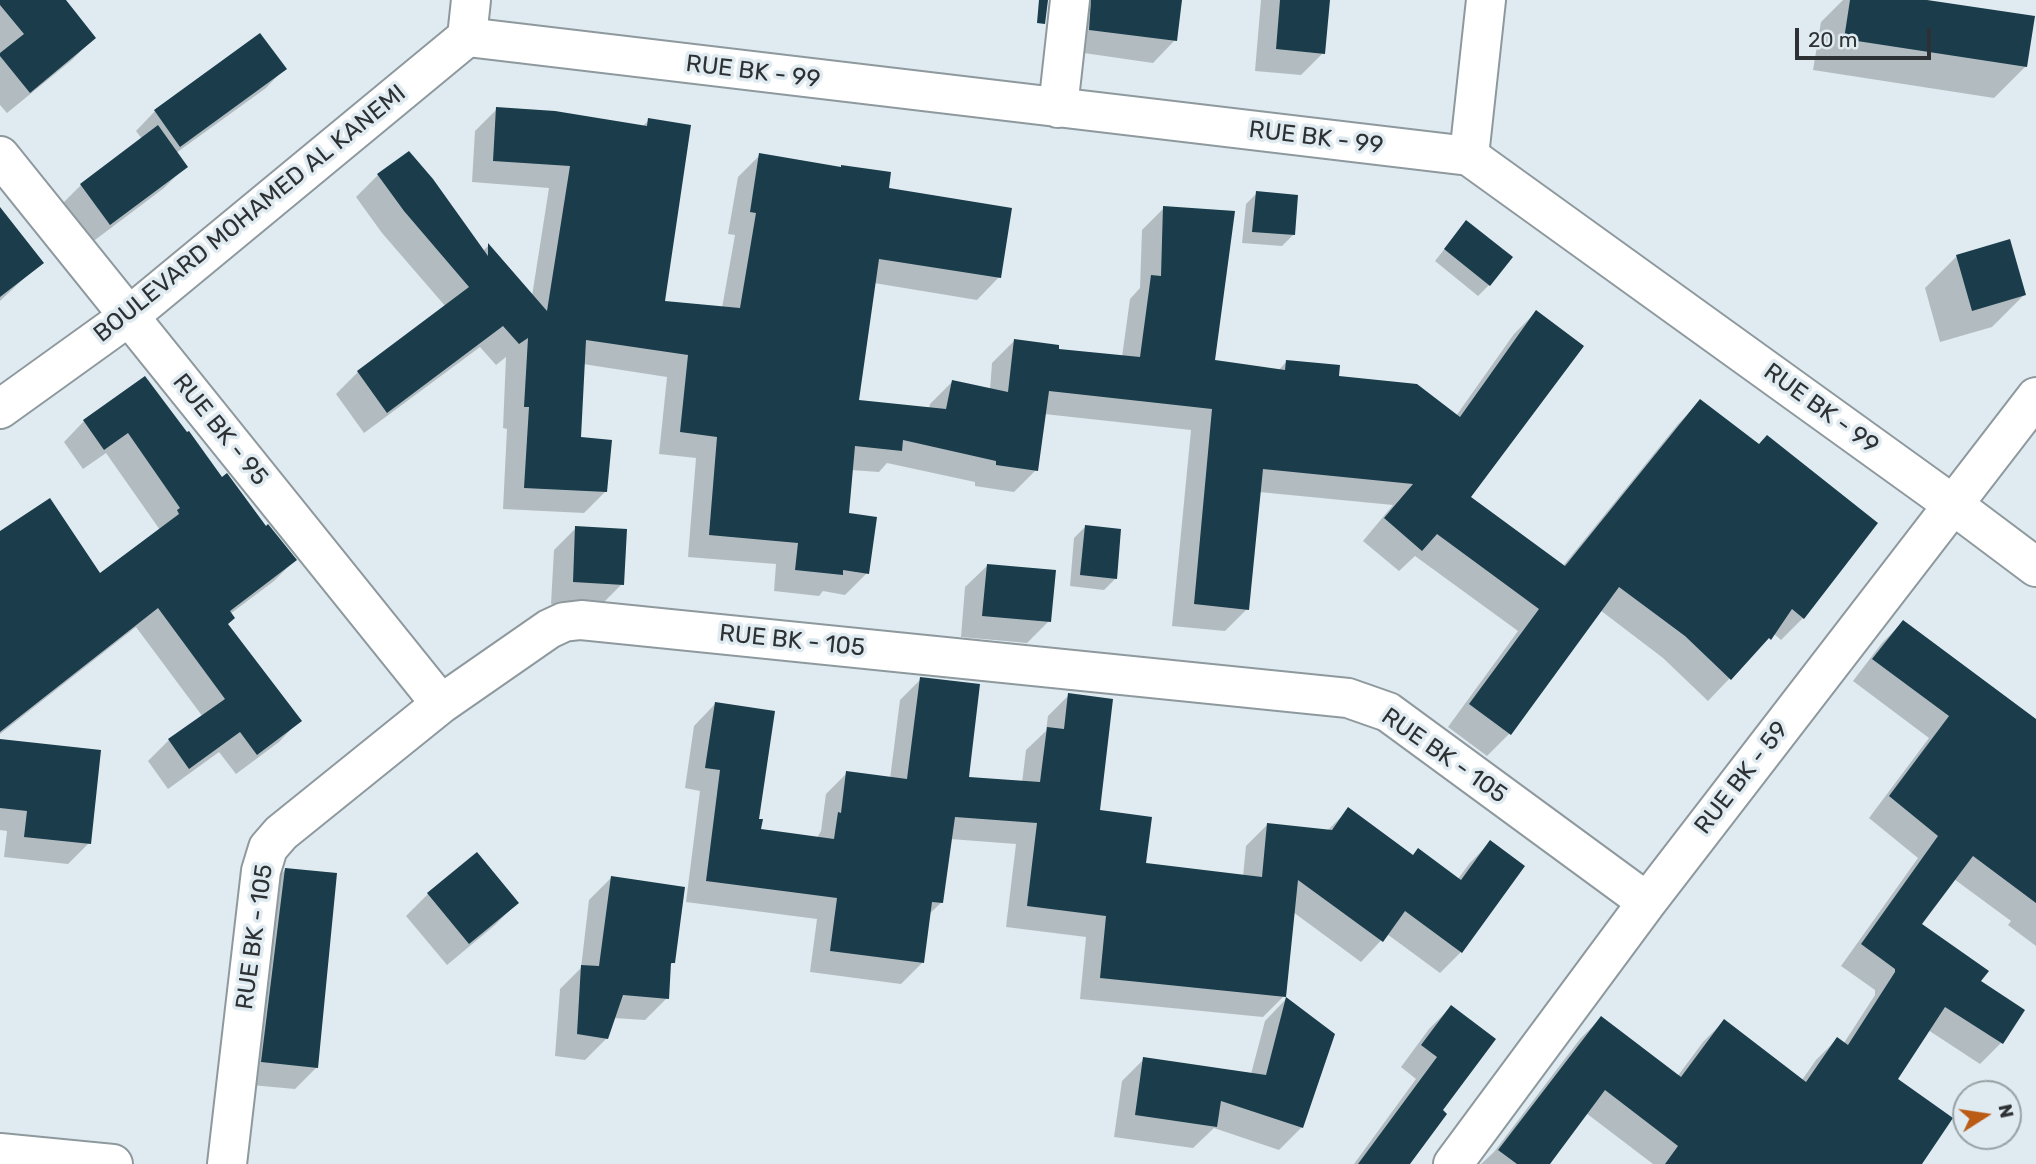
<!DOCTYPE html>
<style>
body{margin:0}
#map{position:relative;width:2036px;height:1164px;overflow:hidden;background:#dfebf1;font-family:Rubik,sans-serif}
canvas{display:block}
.north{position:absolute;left:1952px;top:1080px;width:70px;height:70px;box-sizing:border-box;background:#dfebf1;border:2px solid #98a1a5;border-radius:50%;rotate:78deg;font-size:19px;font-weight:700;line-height:28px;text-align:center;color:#2d3133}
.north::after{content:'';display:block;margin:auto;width:24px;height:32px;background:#bb5c16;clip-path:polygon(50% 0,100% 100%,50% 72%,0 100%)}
.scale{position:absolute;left:1795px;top:28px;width:136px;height:32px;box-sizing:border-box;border:4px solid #2d3133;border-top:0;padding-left:9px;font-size:21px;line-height:24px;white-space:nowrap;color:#2d3133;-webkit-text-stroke:5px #dfebf1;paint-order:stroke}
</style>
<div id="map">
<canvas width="2036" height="1164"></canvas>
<div class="north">N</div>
<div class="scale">20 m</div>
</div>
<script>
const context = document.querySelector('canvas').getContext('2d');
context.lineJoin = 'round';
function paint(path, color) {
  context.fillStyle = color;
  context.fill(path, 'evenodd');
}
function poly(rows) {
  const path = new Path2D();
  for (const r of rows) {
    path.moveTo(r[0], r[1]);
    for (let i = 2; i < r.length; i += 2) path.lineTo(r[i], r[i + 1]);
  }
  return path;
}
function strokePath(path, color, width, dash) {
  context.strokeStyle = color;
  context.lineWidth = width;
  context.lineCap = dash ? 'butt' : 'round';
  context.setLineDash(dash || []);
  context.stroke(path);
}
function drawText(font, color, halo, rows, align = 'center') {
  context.font = font + ' Rubik,sans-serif';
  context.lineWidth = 7;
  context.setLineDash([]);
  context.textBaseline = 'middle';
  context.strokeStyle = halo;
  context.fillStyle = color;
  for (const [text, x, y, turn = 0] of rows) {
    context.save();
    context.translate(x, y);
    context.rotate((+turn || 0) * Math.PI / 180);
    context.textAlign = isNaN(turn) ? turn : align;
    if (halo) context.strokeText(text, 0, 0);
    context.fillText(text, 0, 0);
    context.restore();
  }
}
paint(poly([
 [0,0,62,0,94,38,72,60,7,113,0,105],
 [1084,0,1181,0,1175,40,1153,63,1077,52],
 [1261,0,1328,0,1323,53,1301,75,1255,71],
 [1843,0,1916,0,2026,66,1994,98,1813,70,1821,22],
 [285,68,266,88,176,153,186,166,164,188,87,246,59,207,81,185,142,139,136,131,155,111],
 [497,109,642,127,649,120,663,303,722,308,735,235,728,234,738,177,760,155,887,190,999,277,977,300,874,283,857,402,929,409,930,404,952,382,990,390,992,363,1014,341,1057,350,1122,357,1130,299,1140,288,1142,230,1164,208,1214,362,1278,371,1286,362,1456,416,1514,334,1536,312,1469,498,1563,566,1678,424,1700,402,1803,618,1781,640,1773,633,1708,701,1663,658,1600,610,1509,734,1487,756,1448,727,1518,631,1415,556,1399,571,1363,541,1393,505,1259,492,1247,609,1225,631,1172,626,1191,430,1044,414,1036,470,1014,492,975,486,975,482,887,463,879,472,851,470,847,514,867,573,845,595,823,591,819,596,774,591,776,564,688,557,696,458,659,454,667,377,583,364,579,439,606,491,584,513,503,509,507,429,503,428,506,357,496,365,480,347,364,433,336,394,358,372,446,307,382,233,356,197,378,175,483,251,488,246,532,296,549,188,472,182,475,131],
 [1257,193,1293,235,1282,246,1242,243,1246,204],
 [1466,222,1489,285,1478,296,1435,261],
 [0,237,41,262,0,301],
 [1957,256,2024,295,1992,327,1940,342,1925,288],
 [145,378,221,479,295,560,274,581,230,614,226,625,299,721,279,742,236,774,219,752,168,789,148,761,169,740,203,717,136,627,0,734,0,534,99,576,160,530,106,453,83,469,64,442,84,421],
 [1085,527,1115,579,1104,590,1070,586,1074,538],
 [576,528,622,584,600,606,551,604,554,550],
 [988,565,1049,621,1027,643,961,637,965,587],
 [1903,622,2036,721,2036,946,2008,925,2011,921,1954,879,1920,925,1979,982,2022,1011,2001,1043,1980,1064,1928,1030,1896,1080,1920,1164,1653,1164,1586,1113,1547,1164,1481,1164,1494,1152,1580,1039,1601,1018,1677,1077,1703,1042,1724,1021,1802,1080,1816,1060,1837,1039,1844,1043,1875,995,1875,990,1841,966,1918,858,1869,818,1929,738,1853,681,1882,643],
 [921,679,967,779,1022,783,1026,750,1046,731,1048,716,1069,695,1098,811,1144,864,1243,877,1246,846,1267,825,1327,831,1348,810,1412,856,1458,879,1469,864,1490,842,1461,952,1440,973,1387,934,1361,962,1293,912,1284,996,1263,1017,1080,999,1086,937,1006,927,1016,844,950,839,942,902,928,915,922,963,901,984,810,972,817,919,686,902,700,791,685,788,694,726,715,704,759,831,817,838,821,831,826,794,847,773,890,779,900,700],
 [0,741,89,843,68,864,4,857,7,831,0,830],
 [285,870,317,1067,295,1089,240,1084,263,892],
 [611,878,673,962,669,967,667,998,645,1020,614,1018,607,1038,585,1060,555,1056,560,989,581,968,589,900],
 [428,894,517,903,495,925,447,965,406,916],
 [1286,999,1333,1034,1301,1128,1279,1150,1214,1128,1193,1148,1114,1137,1122,1081,1144,1059,1251,1074,1265,1021],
 [1451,1007,1407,1164,1354,1164,1416,1079,1401,1067,1429,1029]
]), '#0003');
paint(poly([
 [0,0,66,0,96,38,30,93,0,56,0,53,24,34,0,5],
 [1039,0,1048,0,1045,24,1037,23],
 [1091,0,1182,0,1177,41,1089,30],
 [1280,0,1330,0,1325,54,1276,49],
 [1850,0,1927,0,2035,16,2027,67,1844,39],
 [260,33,287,69,180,147,154,110],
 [496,107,555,111,647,126,648,118,691,125,665,301,740,308,756,213,750,212,759,153,841,167,841,165,891,172,889,188,1012,208,1001,278,879,259,859,400,946,409,952,380,1008,392,1014,339,1059,345,1059,349,1140,357,1151,275,1161,276,1163,206,1235,211,1215,360,1285,370,1286,360,1340,365,1339,376,1417,384,1460,417,1536,310,1584,346,1471,497,1565,566,1700,399,1759,444,1767,435,1878,523,1804,619,1792,609,1771,640,1769,638,1731,680,1685,636,1619,587,1511,735,1469,704,1539,609,1437,534,1422,551,1384,518,1413,484,1263,469,1249,610,1194,604,1212,409,1049,391,1038,471,996,465,996,461,903,440,902,451,855,446,849,513,877,517,869,574,843,570,843,575,795,570,798,543,709,535,717,437,680,432,688,355,586,340,581,437,612,440,607,492,524,488,529,407,524,407,528,338,519,344,503,326,387,413,357,371,469,287,404,211,377,174,409,151,433,179,488,256,488,243,547,311,570,166,493,161],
 [158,125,188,167,110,225,80,184],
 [1256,191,1298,195,1295,235,1252,232],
 [0,207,44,263,0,297],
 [1466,220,1513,257,1490,286,1444,249],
 [2010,239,2026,295,1972,311,1956,255],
 [145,376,187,432,189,431,222,477,227,473,266,526,268,524,297,560,230,611,235,618,228,624,302,721,257,755,240,732,189,769,168,739,225,699,158,608,0,732,0,531,50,498,100,573,179,514,177,510,180,508,128,433,104,450,83,420],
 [1085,525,1121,529,1117,579,1080,575],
 [575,526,627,529,624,585,573,582],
 [987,564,1056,570,1051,622,982,616],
 [1903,620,2036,719,2036,903,1973,856,1922,924,1989,971,1981,981,2025,1010,2003,1044,1945,1007,1898,1079,1953,1118,1922,1164,1665,1164,1678,1146,1605,1090,1550,1164,1517,1164,1498,1150,1601,1016,1681,1077,1724,1019,1806,1082,1837,1037,1848,1045,1895,972,1895,969,1861,944,1938,836,1889,796,1949,716,1872,659],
 [920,677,980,684,969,777,1040,782,1047,727,1064,729,1068,693,1113,699,1100,810,1152,817,1146,863,1262,877,1267,823,1332,830,1348,807,1413,855,1418,848,1461,880,1490,840,1525,866,1462,953,1405,911,1383,942,1298,880,1286,997,1100,978,1106,916,1027,906,1037,823,955,817,943,903,932,902,924,963,830,951,837,898,706,881,720,770,705,768,715,702,775,711,759,819,763,819,761,829,834,839,838,812,841,813,846,771,907,779],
 [0,739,101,750,91,844,24,837,27,811,0,808],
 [477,852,519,903,469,944,427,893],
 [285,868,337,873,318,1068,261,1062],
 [611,876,685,887,675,963,671,963,669,999,623,995,608,1039,577,1034,581,965,599,966],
 [1286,997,1335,1034,1303,1128,1221,1101,1217,1127,1135,1115,1143,1057,1266,1075],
 [1451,1005,1496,1039,1443,1110,1447,1114,1410,1164,1358,1164,1437,1057,1421,1045]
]), '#1a3c4b');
const minor = poly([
 [467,37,1469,156,1952,504,2036,567],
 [1058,108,1070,0],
 [0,156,441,704],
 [1469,156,1486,0],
 [0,409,128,317,467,37,471,0],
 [0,1153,113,1164],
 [227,1164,261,871,268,848,281,833,441,704,549,629,564,622,581,620,1348,698,1388,712,1647,902],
 [1453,1164,1647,902,2036,397]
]);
strokePath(minor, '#8e999e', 42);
strokePath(minor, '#fff', 38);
drawText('24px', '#2d3133', '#dfebf1', [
 ["RUE BK - 99",753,72,7],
 ["RUE BK - 99",1316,138,7],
 ["BOULEVARD MOHAMED AL KANEMI",250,214,-39],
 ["RUE BK - 99",1821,409,36],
 ["RUE BK - 95",220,430,51],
 ["RUE BK - 105",792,641,6],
 ["RUE BK - 105",1444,756,35],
 ["RUE BK - 59",1742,778,-52],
 ["RUE BK - 105",255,937,-82]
]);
</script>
